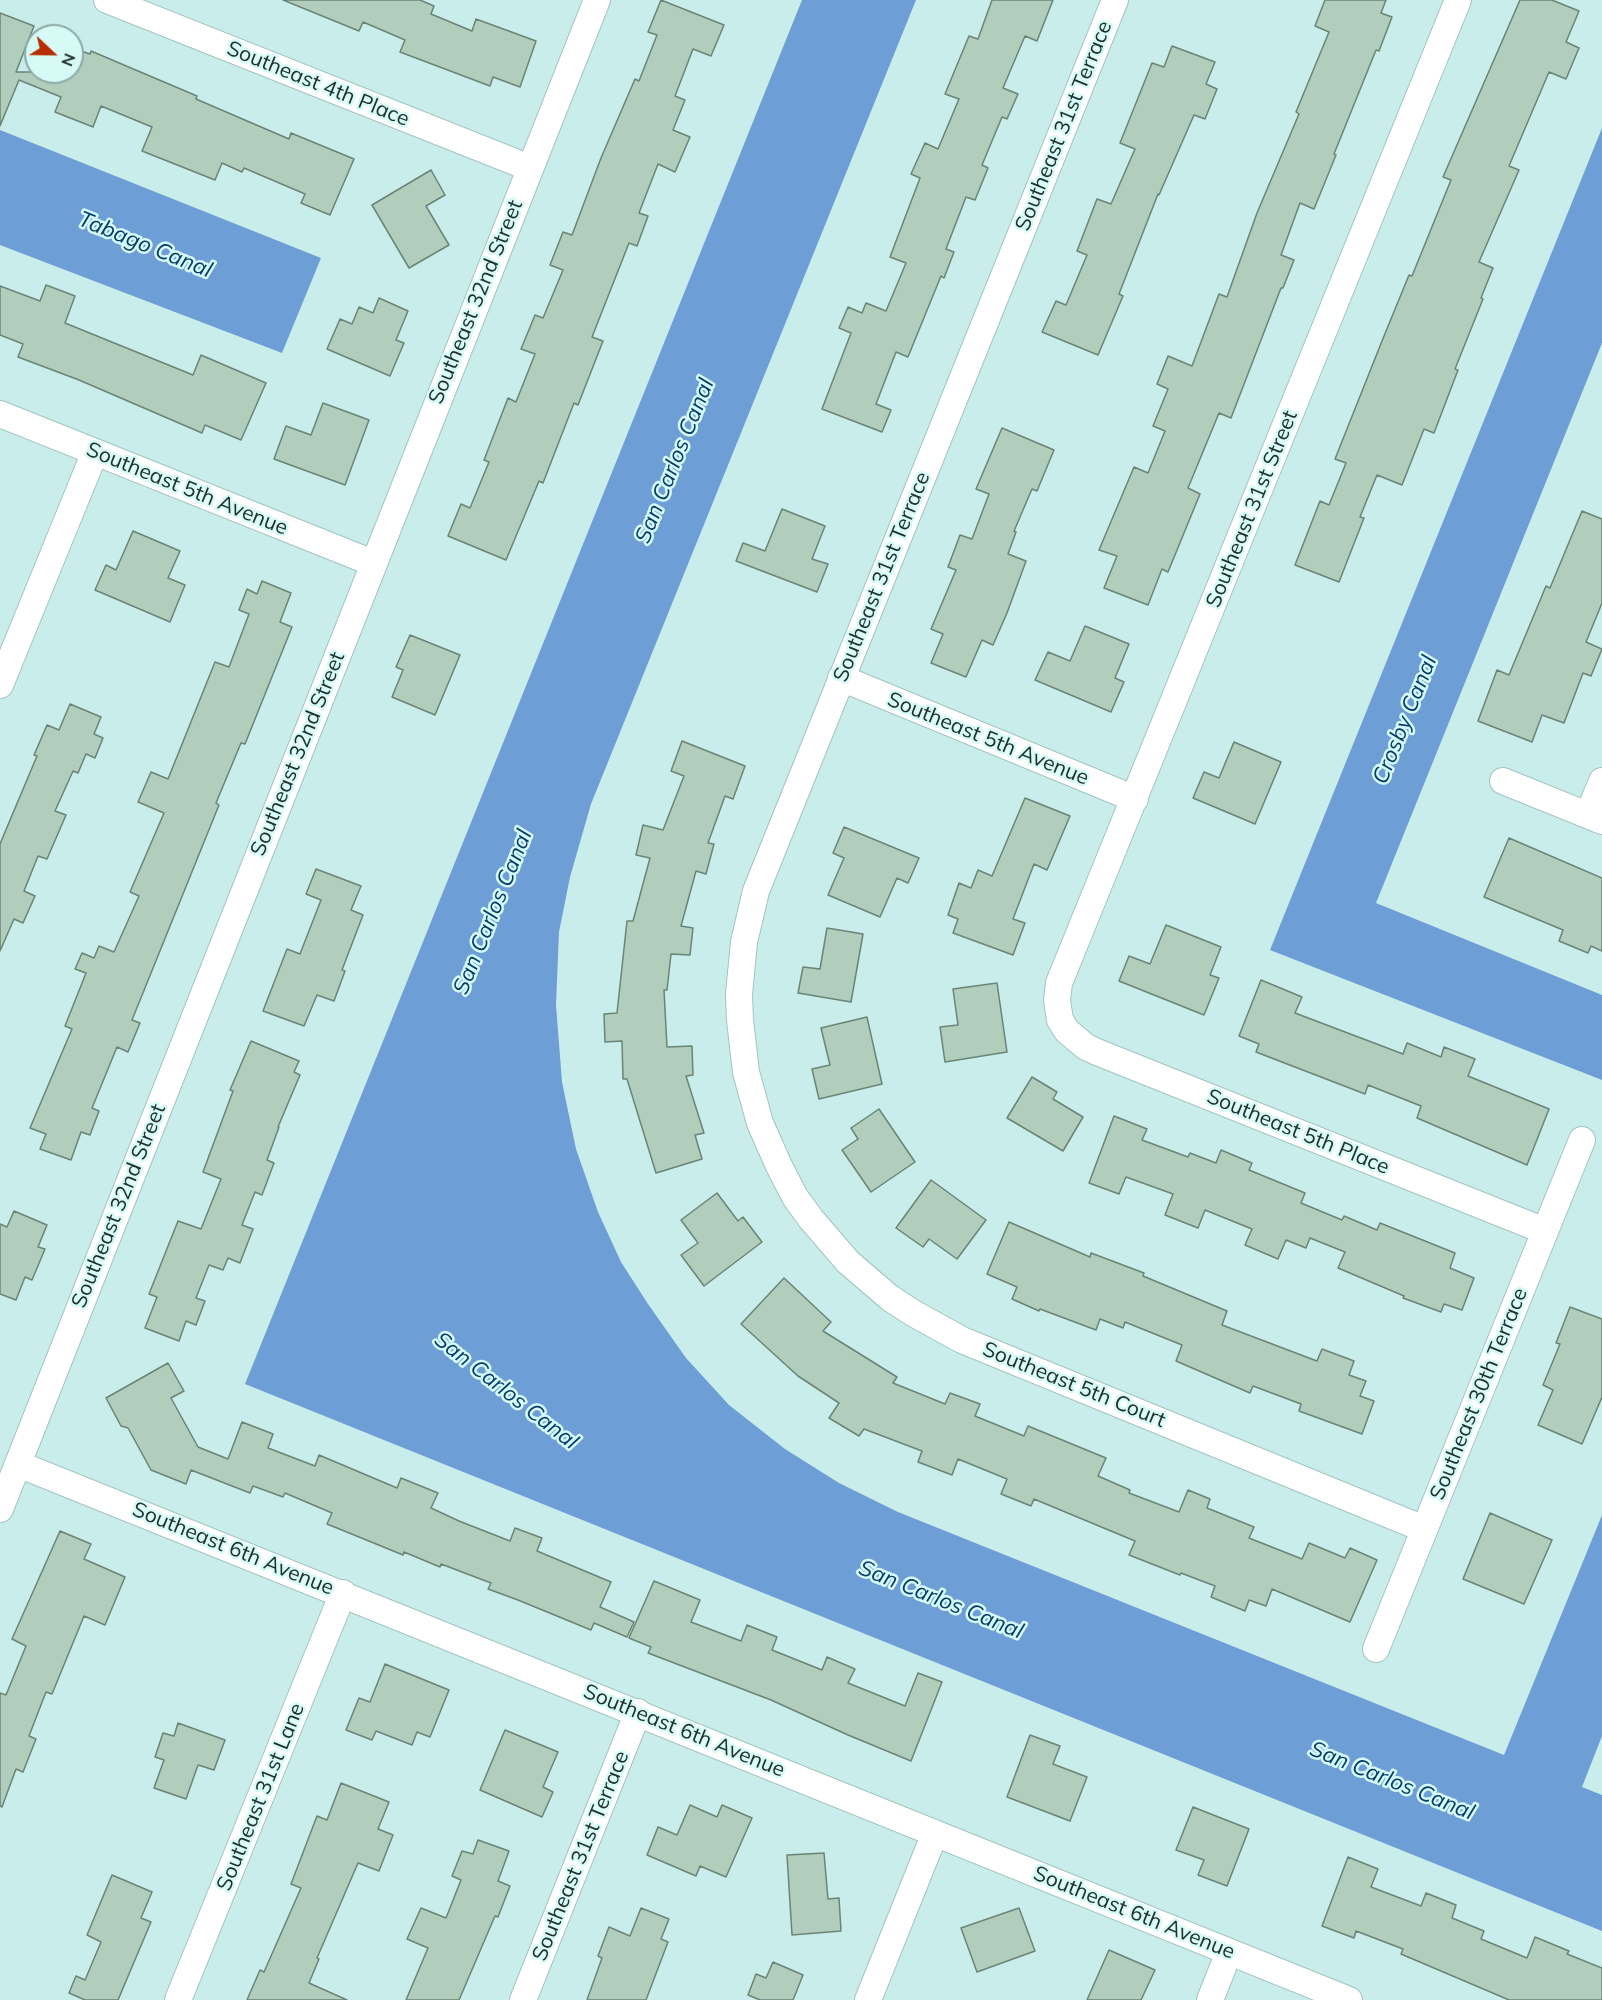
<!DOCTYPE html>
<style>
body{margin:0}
#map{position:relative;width:1602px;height:2000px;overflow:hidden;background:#c9edea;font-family:Mulish,sans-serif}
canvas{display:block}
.north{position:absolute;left:24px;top:24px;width:60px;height:60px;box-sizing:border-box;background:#d6fbf7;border:2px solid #8ea9a7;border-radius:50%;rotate:112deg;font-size:16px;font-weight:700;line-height:24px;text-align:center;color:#212f2e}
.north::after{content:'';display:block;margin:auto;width:21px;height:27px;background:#b82e04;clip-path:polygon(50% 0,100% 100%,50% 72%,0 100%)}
</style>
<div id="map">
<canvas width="1602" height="2000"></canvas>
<div class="north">N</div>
</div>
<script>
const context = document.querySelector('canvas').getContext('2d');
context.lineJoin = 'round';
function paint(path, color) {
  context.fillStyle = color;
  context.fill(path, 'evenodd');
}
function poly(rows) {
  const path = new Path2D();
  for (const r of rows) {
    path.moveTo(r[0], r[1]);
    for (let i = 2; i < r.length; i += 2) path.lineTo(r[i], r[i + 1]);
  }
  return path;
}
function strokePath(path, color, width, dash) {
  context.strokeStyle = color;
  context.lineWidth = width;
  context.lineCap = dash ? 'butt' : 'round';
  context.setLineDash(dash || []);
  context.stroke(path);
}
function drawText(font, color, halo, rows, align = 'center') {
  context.font = font + ' Mulish,sans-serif';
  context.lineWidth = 5;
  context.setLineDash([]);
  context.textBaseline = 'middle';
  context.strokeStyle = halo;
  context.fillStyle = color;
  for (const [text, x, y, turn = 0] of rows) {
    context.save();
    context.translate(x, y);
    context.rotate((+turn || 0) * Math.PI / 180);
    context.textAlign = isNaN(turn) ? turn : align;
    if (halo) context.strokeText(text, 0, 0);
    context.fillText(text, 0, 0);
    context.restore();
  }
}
paint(poly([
 [802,0,916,0,591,804,570,877,559,932,556,1005,562,1082,576,1149,598,1212,621,1262,648,1304,686,1358,729,1405,785,1449,839,1483,898,1512,1504,1755,1602,1515,1602,1736,1582,1787,1602,1795,1602,1931,245,1384],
 [1602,128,1602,343,1376,903,1602,995,1602,1080,1270,950],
 [0,130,321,258,282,353,0,245]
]), '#6e9ed6');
const building = poly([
 [283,0,420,0,434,6,431,14,472,31,476,19,536,41,520,87,493,77,490,86,400,52,405,40,363,22,359,31,283,0],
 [661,0,724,25,711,56,693,49,675,96,685,100,673,130,690,137,675,172,658,164,639,213,648,216,637,246,629,243,592,337,603,341,578,405,574,403,543,483,539,481,506,560,448,536,461,504,470,508,489,462,484,460,508,398,516,402,535,354,521,349,535,315,543,318,563,270,550,265,563,232,572,235,601,158,635,79,639,81,657,35,648,32,661,0],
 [992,0,1053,0,1037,41,1025,36,1003,88,1018,94,1007,119,1002,117,982,165,988,168,975,200,966,197,946,249,954,252,944,278,941,276,908,357,896,352,876,404,891,410,882,432,822,409,851,333,839,328,848,307,862,313,866,303,886,311,906,263,890,257,920,178,911,174,925,143,938,149,959,99,945,94,969,36,978,39,992,0],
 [1325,0,1386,0,1381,13,1392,17,1379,51,1376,50,1334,154,1336,155,1314,209,1300,203,1281,255,1294,260,1283,288,1281,288,1231,418,1219,413,1188,488,1200,494,1168,572,1162,569,1148,605,1104,588,1117,556,1099,550,1134,467,1148,473,1165,431,1153,426,1168,389,1157,384,1168,356,1192,366,1219,294,1227,297,1257,213,1299,114,1296,112,1329,32,1315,26,1325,0],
 [1520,0,1552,0,1579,11,1566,42,1579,48,1566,79,1549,72,1509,166,1519,170,1479,262,1493,268,1481,298,1483,299,1455,369,1458,370,1434,433,1424,429,1402,485,1377,475,1360,517,1364,518,1339,582,1295,565,1320,501,1329,505,1346,463,1335,459,1382,341,1409,275,1412,276,1451,180,1443,177,1520,0],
 [0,13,34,26,16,72,72,72,72,48,90,54,91,51,197,96,196,99,289,139,291,133,354,159,330,215,301,203,305,194,244,168,242,172,222,163,215,180,142,151,152,127,101,106,93,127,55,112,61,97,19,80,0,126,0,13],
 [1172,46,1215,62,1206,84,1217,89,1205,119,1194,115,1159,195,1158,194,1119,294,1123,296,1098,355,1042,332,1056,301,1066,305,1087,255,1077,251,1097,199,1111,204,1135,149,1120,143,1152,63,1164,67,1172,46],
 [431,170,445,195,426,206,449,245,409,268,372,205,431,170],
 [46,285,75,296,65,323,193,375,201,355,266,383,241,440,205,425,202,433,79,380,18,357,23,344,0,335,0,286,40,301,46,285],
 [379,298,408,311,396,340,404,343,390,376,327,349,340,319,352,324,359,307,373,313,379,298],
 [323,403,369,420,345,485,274,459,286,426,311,435,323,403],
 [1002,428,1054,450,1037,491,1032,489,1014,531,1016,532,1008,554,1026,561,1007,613,993,645,982,640,966,677,931,663,943,634,931,629,956,570,948,567,960,535,972,539,989,494,976,489,1002,428],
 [782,509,825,526,812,559,828,564,817,592,736,561,743,543,765,551,782,509],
 [1582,511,1602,519,1602,603,1586,642,1602,649,1591,676,1583,673,1564,723,1542,715,1532,742,1478,721,1497,670,1509,675,1546,586,1550,588,1582,511],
 [133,531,180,551,168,578,185,585,170,622,95,590,106,565,116,570,133,531],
 [262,581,291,593,280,622,292,627,245,744,241,743,216,803,219,805,132,1020,140,1023,128,1052,117,1047,92,1108,99,1111,90,1135,81,1132,71,1160,40,1149,46,1134,30,1128,72,1029,65,1026,86,973,75,969,82,953,94,958,99,946,114,952,139,896,130,892,164,813,138,802,151,772,168,779,215,662,229,667,249,614,239,610,247,589,257,594,262,581],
 [1085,626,1129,644,1115,678,1124,682,1111,712,1035,680,1048,652,1070,661,1085,626],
 [410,635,460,655,435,715,392,697,403,670,396,667,410,635],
 [70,704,101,717,94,734,103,738,95,758,86,754,78,773,73,771,55,811,66,815,47,859,38,856,24,891,35,896,23,923,14,919,0,951,0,844,37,756,34,755,47,725,59,730,70,704],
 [682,741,745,766,733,799,725,796,708,843,714,844,706,874,696,871,681,926,693,928,690,955,671,954,667,990,664,990,667,1047,692,1046,693,1075,686,1076,704,1133,695,1135,702,1159,656,1173,627,1079,623,1079,622,1041,605,1042,604,1014,617,1013,627,921,633,921,650,858,636,855,643,825,663,830,684,776,671,771,682,741],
 [1234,742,1281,762,1255,824,1193,798,1204,772,1219,778,1234,742],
 [1025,798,1070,816,1047,870,1034,864,1013,919,1025,923,1013,955,953,933,958,919,948,915,959,883,971,888,978,870,992,876,1025,798],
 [844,827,919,858,908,883,897,878,880,917,828,895,844,858,833,853,844,827],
 [1509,838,1602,878,1602,951,1591,946,1588,953,1559,941,1563,930,1484,897,1509,838],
 [316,869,361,886,351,910,363,915,342,970,345,971,334,1001,317,995,304,1026,263,1011,287,949,300,954,321,900,306,894,316,869],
 [1166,925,1221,947,1210,975,1219,978,1204,1015,1119,981,1129,956,1150,964,1166,925],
 [827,928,863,934,851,1002,798,993,803,967,820,969,827,928],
 [1261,980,1302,997,1295,1013,1403,1054,1407,1043,1441,1057,1444,1047,1475,1059,1468,1076,1549,1109,1527,1165,1417,1118,1421,1106,1368,1085,1365,1094,1256,1052,1259,1044,1239,1036,1261,980],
 [997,983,1007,1052,945,1062,940,1027,958,1025,953,989,997,983],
 [867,1017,882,1084,819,1099,812,1069,830,1065,821,1028,867,1017],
 [251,1041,299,1061,294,1072,300,1075,278,1127,279,1127,267,1160,274,1163,262,1195,255,1192,242,1225,253,1229,240,1263,228,1258,223,1270,209,1265,196,1298,205,1301,196,1325,186,1321,179,1341,145,1328,157,1297,149,1294,178,1221,201,1229,221,1179,203,1172,233,1091,230,1090,251,1041],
 [1032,1077,1057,1092,1053,1099,1083,1117,1063,1151,1007,1118,1032,1077],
 [879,1109,915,1162,871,1192,842,1150,858,1139,851,1128,879,1109],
 [1114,1116,1147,1129,1142,1140,1188,1157,1190,1153,1216,1163,1221,1150,1252,1163,1249,1170,1305,1193,1301,1203,1342,1220,1344,1216,1377,1230,1380,1223,1455,1253,1450,1268,1474,1278,1462,1310,1444,1304,1441,1312,1403,1298,1404,1296,1338,1268,1345,1252,1310,1238,1306,1248,1286,1240,1278,1259,1245,1245,1252,1229,1205,1210,1198,1228,1165,1215,1173,1194,1126,1177,1119,1194,1089,1183,1114,1116],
 [931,1180,986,1220,957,1259,929,1239,923,1247,896,1228,931,1180],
 [717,1193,738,1221,743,1217,762,1242,704,1286,681,1255,698,1243,681,1220,717,1193],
 [14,1211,47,1225,38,1247,45,1249,32,1280,25,1277,16,1300,0,1294,0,1224,7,1227,14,1211],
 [1009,1222,1090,1257,1091,1253,1144,1273,1143,1276,1227,1311,1222,1325,1317,1361,1322,1349,1354,1361,1349,1375,1366,1381,1360,1396,1374,1401,1362,1434,1299,1411,1301,1404,1253,1386,1250,1393,1176,1361,1182,1345,1125,1322,1123,1328,1100,1319,1096,1330,1040,1309,1039,1311,1012,1299,1017,1287,987,1274,1009,1222],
 [784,1278,831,1322,823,1331,897,1377,893,1383,945,1404,950,1393,980,1404,975,1416,1024,1436,1028,1426,1106,1458,1098,1476,1130,1490,1129,1493,1179,1512,1188,1490,1210,1499,1207,1508,1254,1527,1249,1538,1302,1559,1309,1543,1345,1558,1350,1548,1377,1560,1350,1622,1272,1589,1266,1606,1249,1600,1245,1611,1211,1597,1215,1586,1181,1573,1180,1575,1129,1555,1135,1541,1034,1499,1031,1506,1001,1494,1007,1479,958,1459,952,1475,918,1462,922,1451,864,1429,859,1436,829,1418,839,1403,798,1376,741,1324,784,1278],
 [1570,1307,1602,1319,1602,1397,1582,1444,1538,1425,1553,1390,1543,1385,1560,1344,1556,1343,1570,1307],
 [168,1363,184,1391,171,1398,198,1447,228,1459,242,1422,273,1434,268,1448,315,1466,319,1455,397,1488,401,1478,438,1493,431,1508,459,1521,510,1541,515,1528,542,1538,537,1551,611,1582,600,1607,634,1622,627,1637,594,1623,591,1630,518,1600,488,1589,491,1583,441,1564,440,1567,404,1552,403,1555,359,1537,327,1524,332,1513,285,1493,283,1497,253,1486,250,1493,191,1470,186,1484,151,1470,128,1428,121,1426,106,1398,168,1363],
 [1490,1513,1552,1540,1524,1604,1463,1579,1490,1513],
 [60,1531,91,1544,84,1559,125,1577,105,1625,84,1616,52,1694,46,1692,29,1736,36,1739,23,1772,16,1769,2,1807,0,1806,0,1693,6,1695,26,1646,12,1639,60,1531],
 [654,1581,700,1600,691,1622,741,1641,747,1625,777,1637,772,1650,822,1670,827,1657,855,1669,848,1683,905,1706,918,1673,942,1682,911,1761,848,1735,771,1700,648,1653,651,1647,629,1638,654,1581],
 [385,1664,449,1690,430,1737,417,1732,412,1745,376,1731,372,1740,346,1730,359,1698,370,1702,385,1664],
 [178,1723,225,1740,214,1770,198,1765,186,1799,154,1788,164,1760,155,1757,163,1733,174,1736,178,1723],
 [505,1730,558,1752,543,1787,553,1792,542,1817,480,1790,505,1730],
 [1030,1735,1060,1746,1053,1764,1087,1777,1070,1821,1007,1797,1030,1735],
 [341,1783,389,1802,378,1829,393,1835,379,1871,358,1863,317,1958,319,1959,309,1983,347,2000,247,2000,260,1970,264,1972,301,1888,291,1884,317,1816,327,1820,341,1783],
 [690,1805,717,1817,722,1805,752,1818,726,1877,700,1866,696,1876,647,1855,658,1827,677,1835,690,1805],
 [1193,1807,1249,1829,1227,1886,1198,1875,1204,1860,1176,1850,1193,1807],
 [478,1840,509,1851,498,1881,510,1886,498,1917,495,1916,459,2000,406,2000,428,1948,407,1939,421,1908,446,1918,461,1880,452,1876,462,1851,473,1854,478,1840],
 [824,1853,828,1899,839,1898,841,1931,792,1935,787,1855,824,1853],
 [1348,1857,1378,1869,1371,1887,1421,1906,1426,1893,1456,1905,1452,1918,1484,1931,1481,1939,1527,1958,1535,1937,1569,1951,1567,1954,1602,1968,1602,2000,1509,2000,1401,1954,1403,1949,1356,1931,1354,1938,1322,1926,1348,1857],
 [112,1875,152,1892,141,1918,151,1922,118,2000,85,2000,69,1993,76,1976,85,1980,101,1942,87,1935,112,1875],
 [641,1908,669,1919,661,1939,668,1942,646,2000,587,2000,602,1958,598,1956,609,1927,630,1936,641,1908],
 [1019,1908,1035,1951,977,1972,961,1928,1019,1908],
 [1109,1950,1155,1970,1141,2000,1087,2000,1109,1950],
 [773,1962,803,1975,793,2000,760,2000,748,1995,756,1974,766,1978,773,1962]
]);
paint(building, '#b1cdbc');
strokePath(building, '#6b8475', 1.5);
const minor = poly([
 [107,0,530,168],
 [1115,0,756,891,744,942,739,994,740,1020,746,1072,760,1123,779,1166,795,1197,811,1219,848,1262,890,1298,913,1313,962,1340,1424,1529],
 [1458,0,1059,983,1057,1000,1060,1020,1067,1031,1086,1047,1097,1052,1545,1231],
 [0,414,373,563],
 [841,678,1135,799],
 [0,685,95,452],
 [1503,781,1602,821],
 [1588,815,1602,781],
 [18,1464,1349,2000],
 [0,1509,597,0],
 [1376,1649,1582,1140],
 [178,2000,343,1593],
 [523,2000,638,1712],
 [868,2000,935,1833],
 [1210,2000,1229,1952]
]);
strokePath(minor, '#a2c4c2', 28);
strokePath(minor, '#fff', 26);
drawText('21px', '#212f2e', '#d6fbf7', [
 ["Southeast 4th Place",318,84,22],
 ["Southeast 31st Terrace",1064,126,-68],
 ["Southeast 32nd Street",476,302,-68],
 ["Southeast 5th Avenue",187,489,22],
 ["Southeast 31st Street",1252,509,-68],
 ["Southeast 31st Terrace",882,577,-68],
 ["Southeast 5th Avenue",988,739,22],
 ["Southeast 32nd Street",298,754,-68],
 ["Southeast 5th Place",1298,1132,22],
 ["Southeast 32nd Street",119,1206,-68],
 ["Southeast 5th Court",1074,1385,22],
 ["Southeast 30th Terrace",1479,1394,-68],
 ["Southeast 6th Avenue",233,1549,22],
 ["Southeast 6th Avenue",684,1731,22],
 ["Southeast 31st Lane",261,1797,-68],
 ["Southeast 31st Terrace",581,1856,-68],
 ["Southeast 6th Avenue",1134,1913,22]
]);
drawText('italic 22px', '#053c6e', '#d6fbf7', [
 ["Tabago Canal",145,245,22],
 ["San Carlos Canal",675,461,-68],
 ["Crosby Canal",1405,720,-68],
 ["San Carlos Canal",493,912,-68],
 ["San Carlos Canal",506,1391,38],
 ["San Carlos Canal",941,1600,22],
 ["San Carlos Canal",1392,1781,22]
]);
</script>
